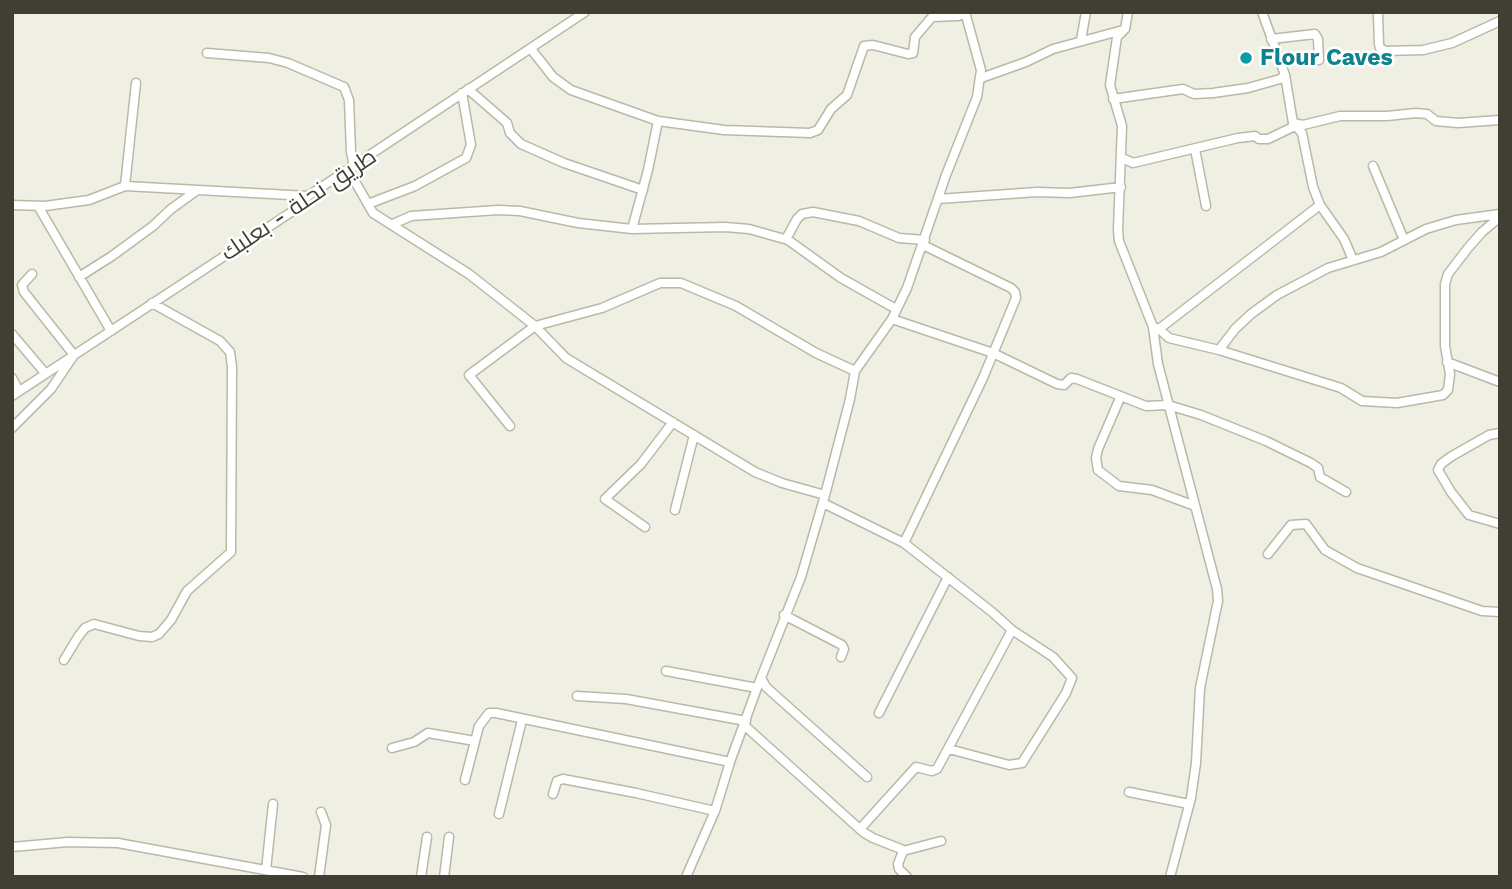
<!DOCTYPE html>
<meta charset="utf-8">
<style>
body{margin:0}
#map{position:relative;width:1512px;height:889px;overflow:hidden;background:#f0efe4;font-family:"Work Sans",sans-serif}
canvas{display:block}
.frame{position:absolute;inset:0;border:14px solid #413f34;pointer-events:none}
</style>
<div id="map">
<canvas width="1512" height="889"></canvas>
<div class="frame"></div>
</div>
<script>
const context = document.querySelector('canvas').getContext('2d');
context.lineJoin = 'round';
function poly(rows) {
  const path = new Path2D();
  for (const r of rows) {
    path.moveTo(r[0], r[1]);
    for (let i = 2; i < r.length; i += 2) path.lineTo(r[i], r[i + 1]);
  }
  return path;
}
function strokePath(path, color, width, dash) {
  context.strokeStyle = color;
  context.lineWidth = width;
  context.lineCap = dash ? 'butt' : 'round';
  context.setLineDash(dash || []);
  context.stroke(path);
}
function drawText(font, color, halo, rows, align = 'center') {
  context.font = font + ' "Work Sans",Cairo,sans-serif';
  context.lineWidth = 5;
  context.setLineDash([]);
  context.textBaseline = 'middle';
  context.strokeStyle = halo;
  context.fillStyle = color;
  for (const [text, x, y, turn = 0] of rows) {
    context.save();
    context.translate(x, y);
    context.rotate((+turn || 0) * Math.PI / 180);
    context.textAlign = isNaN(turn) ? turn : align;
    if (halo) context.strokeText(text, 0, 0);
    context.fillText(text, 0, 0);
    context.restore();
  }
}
const minor = poly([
 [1128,12,1125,29,1117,37,1110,85,1122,126,1118,230,1119,241,1153,327,1158,364,1217,589,1218,601,1200,688,1196,763,1191,798,1170,877],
 [1262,12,1285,75,1293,123,1302,133,1313,187,1320,205,1344,239,1353,260],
 [1378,15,1379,44,1380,48,1385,51,1423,50,1452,43,1500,21],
 [1271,39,1315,34,1318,39,1319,60],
 [1081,40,1086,12],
 [531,49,553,77,571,90,658,121,724,130,810,133,818,130,831,109,847,95,864,46,873,45,908,54,913,53,915,37,932,17,958,16,966,13],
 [207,53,269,58,288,63,344,87,349,100,351,152,354,167],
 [981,78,1026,62,1053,49,1123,30],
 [468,89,507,123,510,133,521,144,564,163,643,190],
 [1113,99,1183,89,1194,94,1213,93,1248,88,1280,79,1285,75],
 [1293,123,1303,125,1340,116,1387,116,1416,113,1427,114,1436,121,1458,123,1500,120],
 [1195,149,1206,206],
 [1122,158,1133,163,1238,138,1255,136,1259,139,1268,139,1295,126],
 [1373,166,1404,240],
 [349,171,373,213,469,274,535,326,566,358,755,472,782,483,825,495],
 [125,186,136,83],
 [938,199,1037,192,1070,193,1121,187],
 [368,204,415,186,466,158,471,145,462,93],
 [12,205,45,206,89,200,125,186,308,196],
 [38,206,111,331],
 [393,224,411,216,498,210,520,211,578,223,632,229,725,227,749,229,788,240,841,278,896,309],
 [632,229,648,170,658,121],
 [786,239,797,219,802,214,813,212,859,221,899,238,925,240],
 [79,277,112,256,153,226,171,209,196,191],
 [892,319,993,353,1057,384,1064,385,1071,378,1077,379,1146,406,1168,405,1201,415,1266,441,1311,463,1318,468,1320,477,1346,492],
 [1153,327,1159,329,1169,338,1219,350,1341,388,1362,401,1397,403,1443,395,1448,390,1450,374,1445,346,1445,284,1448,274,1468,248,1482,232,1500,217],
 [1159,329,1320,205],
 [12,334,45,373],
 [1219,350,1235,329,1251,314,1277,295,1328,268,1381,252,1426,229,1456,220,1500,214],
 [1447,362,1500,382],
 [12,378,19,391],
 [12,396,299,207,308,196,585,12],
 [1120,398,1098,449,1096,458,1098,470,1119,486,1152,490,1195,506],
 [510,426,469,375,535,326,602,308,660,283,681,283,736,306,816,353,855,371],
 [12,428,51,389,74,355,24,292,22,285,32,274],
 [1500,433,1489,435,1452,456,1441,464,1438,470,1451,492,1469,515,1500,524],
 [823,503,904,543,992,612,1012,630,1053,657,1072,678,1066,693,1022,763,1009,765,949,749],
 [675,510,694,435],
 [645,527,605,499,641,464,673,422],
 [904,543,983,378,1016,298,1015,292,1011,288,923,245],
 [1268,554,1291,525,1306,524,1325,550,1357,568,1482,611,1500,612],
 [784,615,842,645,844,649,841,657],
 [64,660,78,637,85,628,94,624,139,636,152,637,159,634,171,620,187,591,231,552,232,367,230,352,220,341,152,303],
 [666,671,757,688],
 [761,678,766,687,867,777],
 [577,696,626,699,746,721],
 [879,713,948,577],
 [744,725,863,832,873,838,901,849,903,851,898,864,899,869,907,877],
 [392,748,414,742,428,733,475,741],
 [465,780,479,726,489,713,496,713,730,762],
 [1129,792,1189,804],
 [553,794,557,781,563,779,636,793,715,811],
 [499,814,522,720],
 [860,829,916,767,932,771,937,769,1012,630],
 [12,847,68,842,118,843,303,877],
 [903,851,941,841],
 [266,870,273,804],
 [319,877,326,825,321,812],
 [421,877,427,837],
 [444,877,449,837],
 [686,877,715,811,730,762,757,688,801,577,825,495,850,399,855,371,892,319,907,288,946,175,977,97,981,70,965,12]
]);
strokePath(minor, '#bab8a7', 11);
strokePath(minor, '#fff', 8);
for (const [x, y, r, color] of [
 [1246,58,7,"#0f9aa8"]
]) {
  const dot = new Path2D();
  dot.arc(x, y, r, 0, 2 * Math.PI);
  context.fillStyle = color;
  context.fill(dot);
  strokePath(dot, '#fff', 2.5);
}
drawText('bold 23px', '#0d838f', '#fff', [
 ["Flour Caves",1260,58]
], 'left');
drawText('23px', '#413f34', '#fff', [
 ["طريق نحلة - بعلبك",299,205,-34]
]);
</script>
